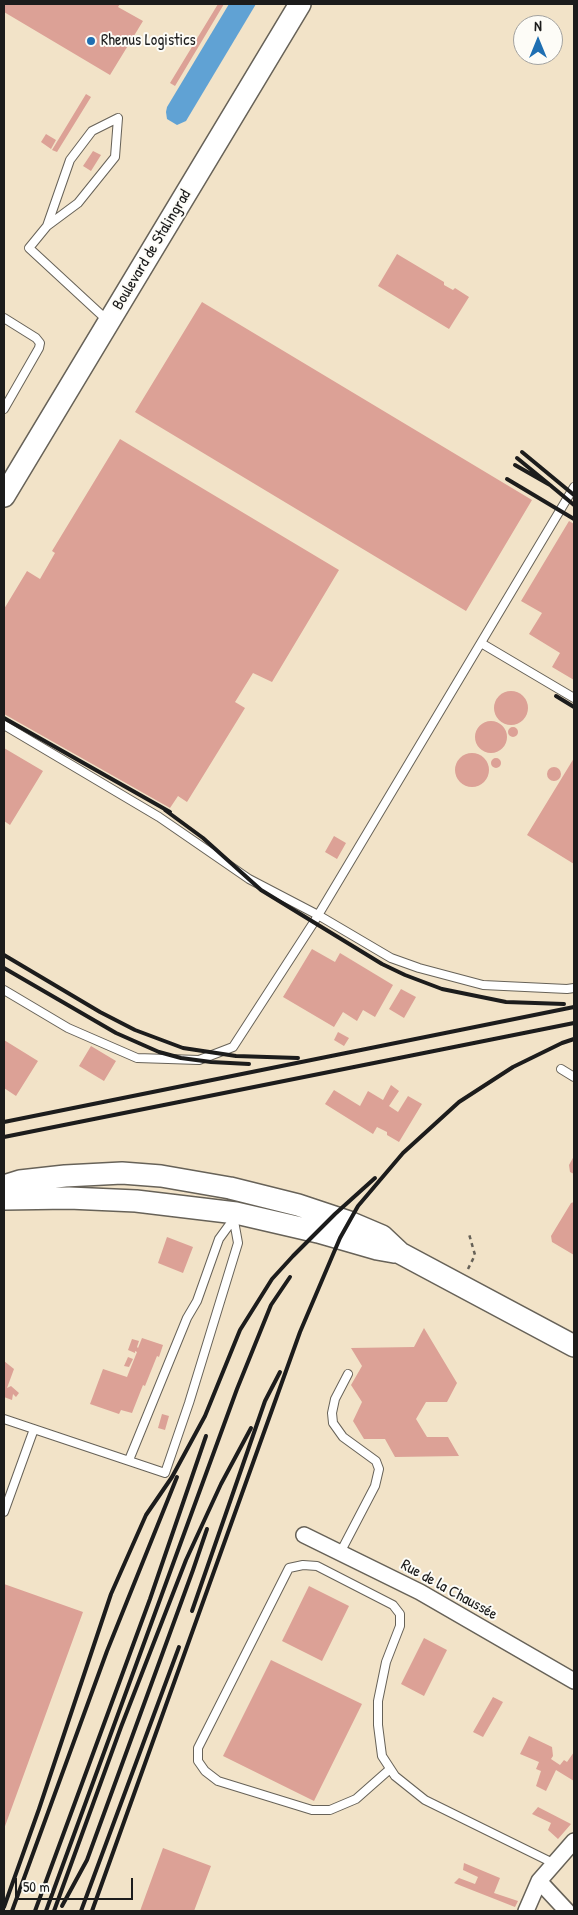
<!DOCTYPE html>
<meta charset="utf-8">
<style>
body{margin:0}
#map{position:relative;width:578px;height:1915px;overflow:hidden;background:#f2e3c8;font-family:"Patrick Hand",sans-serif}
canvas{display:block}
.frame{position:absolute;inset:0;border:5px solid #1c1c1c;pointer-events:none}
.north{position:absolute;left:513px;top:15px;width:50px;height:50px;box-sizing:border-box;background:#fdfcf7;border:1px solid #a3a29f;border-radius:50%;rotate:0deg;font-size:14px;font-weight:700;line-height:20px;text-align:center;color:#1c1c1c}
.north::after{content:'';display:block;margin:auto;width:18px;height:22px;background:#1f6fb2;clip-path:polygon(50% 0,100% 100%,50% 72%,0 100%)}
.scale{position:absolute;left:15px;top:1878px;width:118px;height:22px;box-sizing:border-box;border:2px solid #1c1c1c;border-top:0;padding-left:6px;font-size:15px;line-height:18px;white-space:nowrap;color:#1c1c1c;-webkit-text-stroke:4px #fdfcf7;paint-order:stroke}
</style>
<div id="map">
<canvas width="578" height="1915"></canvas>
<div class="frame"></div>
<div class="north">N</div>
<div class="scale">50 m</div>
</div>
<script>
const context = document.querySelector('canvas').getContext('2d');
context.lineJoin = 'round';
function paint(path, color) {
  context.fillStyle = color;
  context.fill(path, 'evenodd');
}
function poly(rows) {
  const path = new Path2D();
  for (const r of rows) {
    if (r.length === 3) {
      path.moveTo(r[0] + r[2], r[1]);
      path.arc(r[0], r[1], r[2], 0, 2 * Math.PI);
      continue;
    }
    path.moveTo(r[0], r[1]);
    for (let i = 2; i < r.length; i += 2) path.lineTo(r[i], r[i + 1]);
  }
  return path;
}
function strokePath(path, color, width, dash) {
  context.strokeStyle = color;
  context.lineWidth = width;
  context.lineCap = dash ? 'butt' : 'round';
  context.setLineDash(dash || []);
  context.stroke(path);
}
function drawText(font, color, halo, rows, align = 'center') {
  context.font = font + ' "Patrick Hand",sans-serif';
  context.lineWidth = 4;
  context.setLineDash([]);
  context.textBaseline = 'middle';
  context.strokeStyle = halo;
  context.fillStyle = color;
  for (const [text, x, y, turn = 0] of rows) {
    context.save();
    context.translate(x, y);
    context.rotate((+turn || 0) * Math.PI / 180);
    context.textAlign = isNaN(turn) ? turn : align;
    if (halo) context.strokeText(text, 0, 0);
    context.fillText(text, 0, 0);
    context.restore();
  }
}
paint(poly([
 [229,4,256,4,186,121,177,125,167,119,166,112,167,107]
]), '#60a2d4');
paint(poly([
 [4,4,120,4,118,7,143,21,110,75,4,12],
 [218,4,224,4,175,86,170,83],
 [86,94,91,97,57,152,52,150],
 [46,134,56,140,51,149,41,142],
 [93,151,101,155,91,171,83,166],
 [397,254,444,282,444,285,453,290,455,288,469,297,449,329,378,286],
 [202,302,532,500,466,611,135,412],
 [120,439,339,570,272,682,253,673,235,702,245,708,187,802,178,796,170,808,4,714,4,609,27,571,40,579,55,553,52,551],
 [569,521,574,524,574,680,552,667,560,653,529,634,542,613,521,601],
 [511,708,17],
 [491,737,16],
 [513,732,5],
 [4,748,43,771,10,825,4,821],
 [472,770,17],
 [496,763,5],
 [574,758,574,864,527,835],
 [554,774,7],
 [334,836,346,843,337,859,325,852],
 [312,949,335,962,340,953,393,985,375,1017,363,1010,357,1021,343,1012,334,1027,283,997],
 [401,989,416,997,404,1018,389,1009],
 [338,1032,349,1038,344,1046,334,1040],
 [4,1040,38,1061,16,1096,4,1088],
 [91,1046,116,1061,104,1081,79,1066],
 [391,1085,399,1091,389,1106,398,1112,408,1096,422,1104,399,1142,387,1135,387,1132,377,1127,373,1134,325,1104,334,1090,360,1106,368,1091,383,1100],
 [574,1156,574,1174,570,1172,569,1165],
 [574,1202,574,1255,552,1242,551,1236,571,1203],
 [167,1237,193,1247,183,1273,158,1263],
 [424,1328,457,1383,447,1402,426,1402,416,1419,427,1437,448,1437,459,1456,395,1457,385,1439,364,1439,353,1421,362,1402,351,1385,362,1366,351,1348,414,1347],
 [142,1338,163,1345,159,1357,157,1356,145,1386,143,1385,132,1413,121,1410,119,1414,90,1404,103,1369,127,1377,137,1352,135,1351,135,1353,128,1350,132,1339,139,1341,137,1347,138,1348],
 [128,1357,133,1359,129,1367,124,1366],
 [4,1361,14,1369,7,1388,11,1386,19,1393,16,1397,13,1394,12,1400,4,1397],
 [162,1414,169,1416,165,1430,158,1428],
 [4,1584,83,1612,4,1829],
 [309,1586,349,1606,322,1661,282,1641],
 [424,1638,447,1650,424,1696,401,1684],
 [271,1660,362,1704,314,1801,223,1756],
 [493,1697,503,1702,483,1737,473,1732],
 [529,1736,552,1747,553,1756,551,1759,560,1765,564,1760,567,1762,574,1752,574,1781,556,1770,546,1791,536,1786,541,1771,536,1769,539,1762,520,1754],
 [538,1807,571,1824,558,1839,548,1830,551,1823,532,1814],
 [163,1848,211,1866,194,1911,140,1911],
 [464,1863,500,1878,494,1893,518,1901,515,1907,454,1883,459,1878,475,1884,478,1877,463,1870]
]), '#dca196');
const service = poly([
 [47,226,70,160,92,131,118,118,115,157,78,203,47,226,29,248,108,321],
 [4,318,36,338,40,343,39,348,4,409],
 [481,643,574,698],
 [4,725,159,817,249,879,318,915,391,958,419,968,483,985,567,989,574,988],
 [4,990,68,1028,137,1058,199,1060,233,1047,314,922,574,487],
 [561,1069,574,1077],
 [4,1419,165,1473,189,1403,238,1243,234,1221],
 [129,1460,187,1318,197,1301,219,1239,235,1217],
 [4,1512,34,1429],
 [340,1553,375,1486,379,1469,376,1461,343,1437,333,1423,332,1413,335,1399,348,1374],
 [390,1769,356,1799,330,1810,312,1810,218,1781,205,1771,198,1761,198,1748,289,1568,303,1565,317,1566,393,1605,400,1614,400,1626,386,1662,378,1701,378,1725,382,1756,395,1776,425,1800,555,1864]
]);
const minor = poly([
 [304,1535,420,1592,574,1681],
 [539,1881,567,1911],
 [526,1911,539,1881,574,1841]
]);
const secondary = poly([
 [4,496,300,4],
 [4,1186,20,1181,65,1176,122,1173,161,1176,230,1188,298,1205,349,1222,382,1236,400,1253,574,1346],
 [4,1199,69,1198,136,1201,236,1213,318,1232,377,1249,394,1252]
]);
strokePath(service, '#676258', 10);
strokePath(minor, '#676258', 18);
strokePath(secondary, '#676258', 24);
strokePath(poly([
 [468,1269,475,1255,469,1234]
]), '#676258', 2.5, [4, 4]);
strokePath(service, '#fff', 8);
strokePath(minor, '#fff', 15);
strokePath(secondary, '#fff', 21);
strokePath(poly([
 [522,452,574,495],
 [515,465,550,485,517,458],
 [507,479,574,519],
 [550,485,574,505],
 [556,696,574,707],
 [4,718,170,812],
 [165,810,203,838,261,890,382,964,405,975,442,989,506,1002,564,1004],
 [4,955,100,1012,135,1030,183,1048,236,1056,298,1058],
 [4,968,116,1033,159,1052,181,1058,211,1062,249,1064],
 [4,1122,574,1007],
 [4,1137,574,1023],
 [192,1611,265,1401,280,1372],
 [62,1906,87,1860,193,1570,207,1529],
 [4,1907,39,1809,111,1594,146,1515,172,1477,205,1416,240,1330,272,1279,293,1256,335,1214,375,1178],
 [12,1911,107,1651,177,1477],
 [35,1911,150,1599,206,1436],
 [46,1911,237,1389,271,1305,290,1277],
 [54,1911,121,1727,186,1560,221,1484,251,1428],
 [81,1911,179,1647],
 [92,1911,300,1332,340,1238,358,1206,403,1153,459,1102,513,1067,562,1043,574,1039]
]), '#1c1c1c', 4);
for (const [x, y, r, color] of [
 [91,41,5,"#1f6fb2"]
]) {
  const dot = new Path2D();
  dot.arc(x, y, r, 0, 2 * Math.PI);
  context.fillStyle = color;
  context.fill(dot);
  strokePath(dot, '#fdfcf7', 2);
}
drawText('16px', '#1c1c1c', '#fdfcf7', [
 ["Rhenus Logistics",101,41]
], 'left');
drawText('16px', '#1c1c1c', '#fdfcf7', [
 ["Boulevard de Stalingrad",152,250,-59],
 ["Rue de la Chaussée",449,1590,29]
]);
</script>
